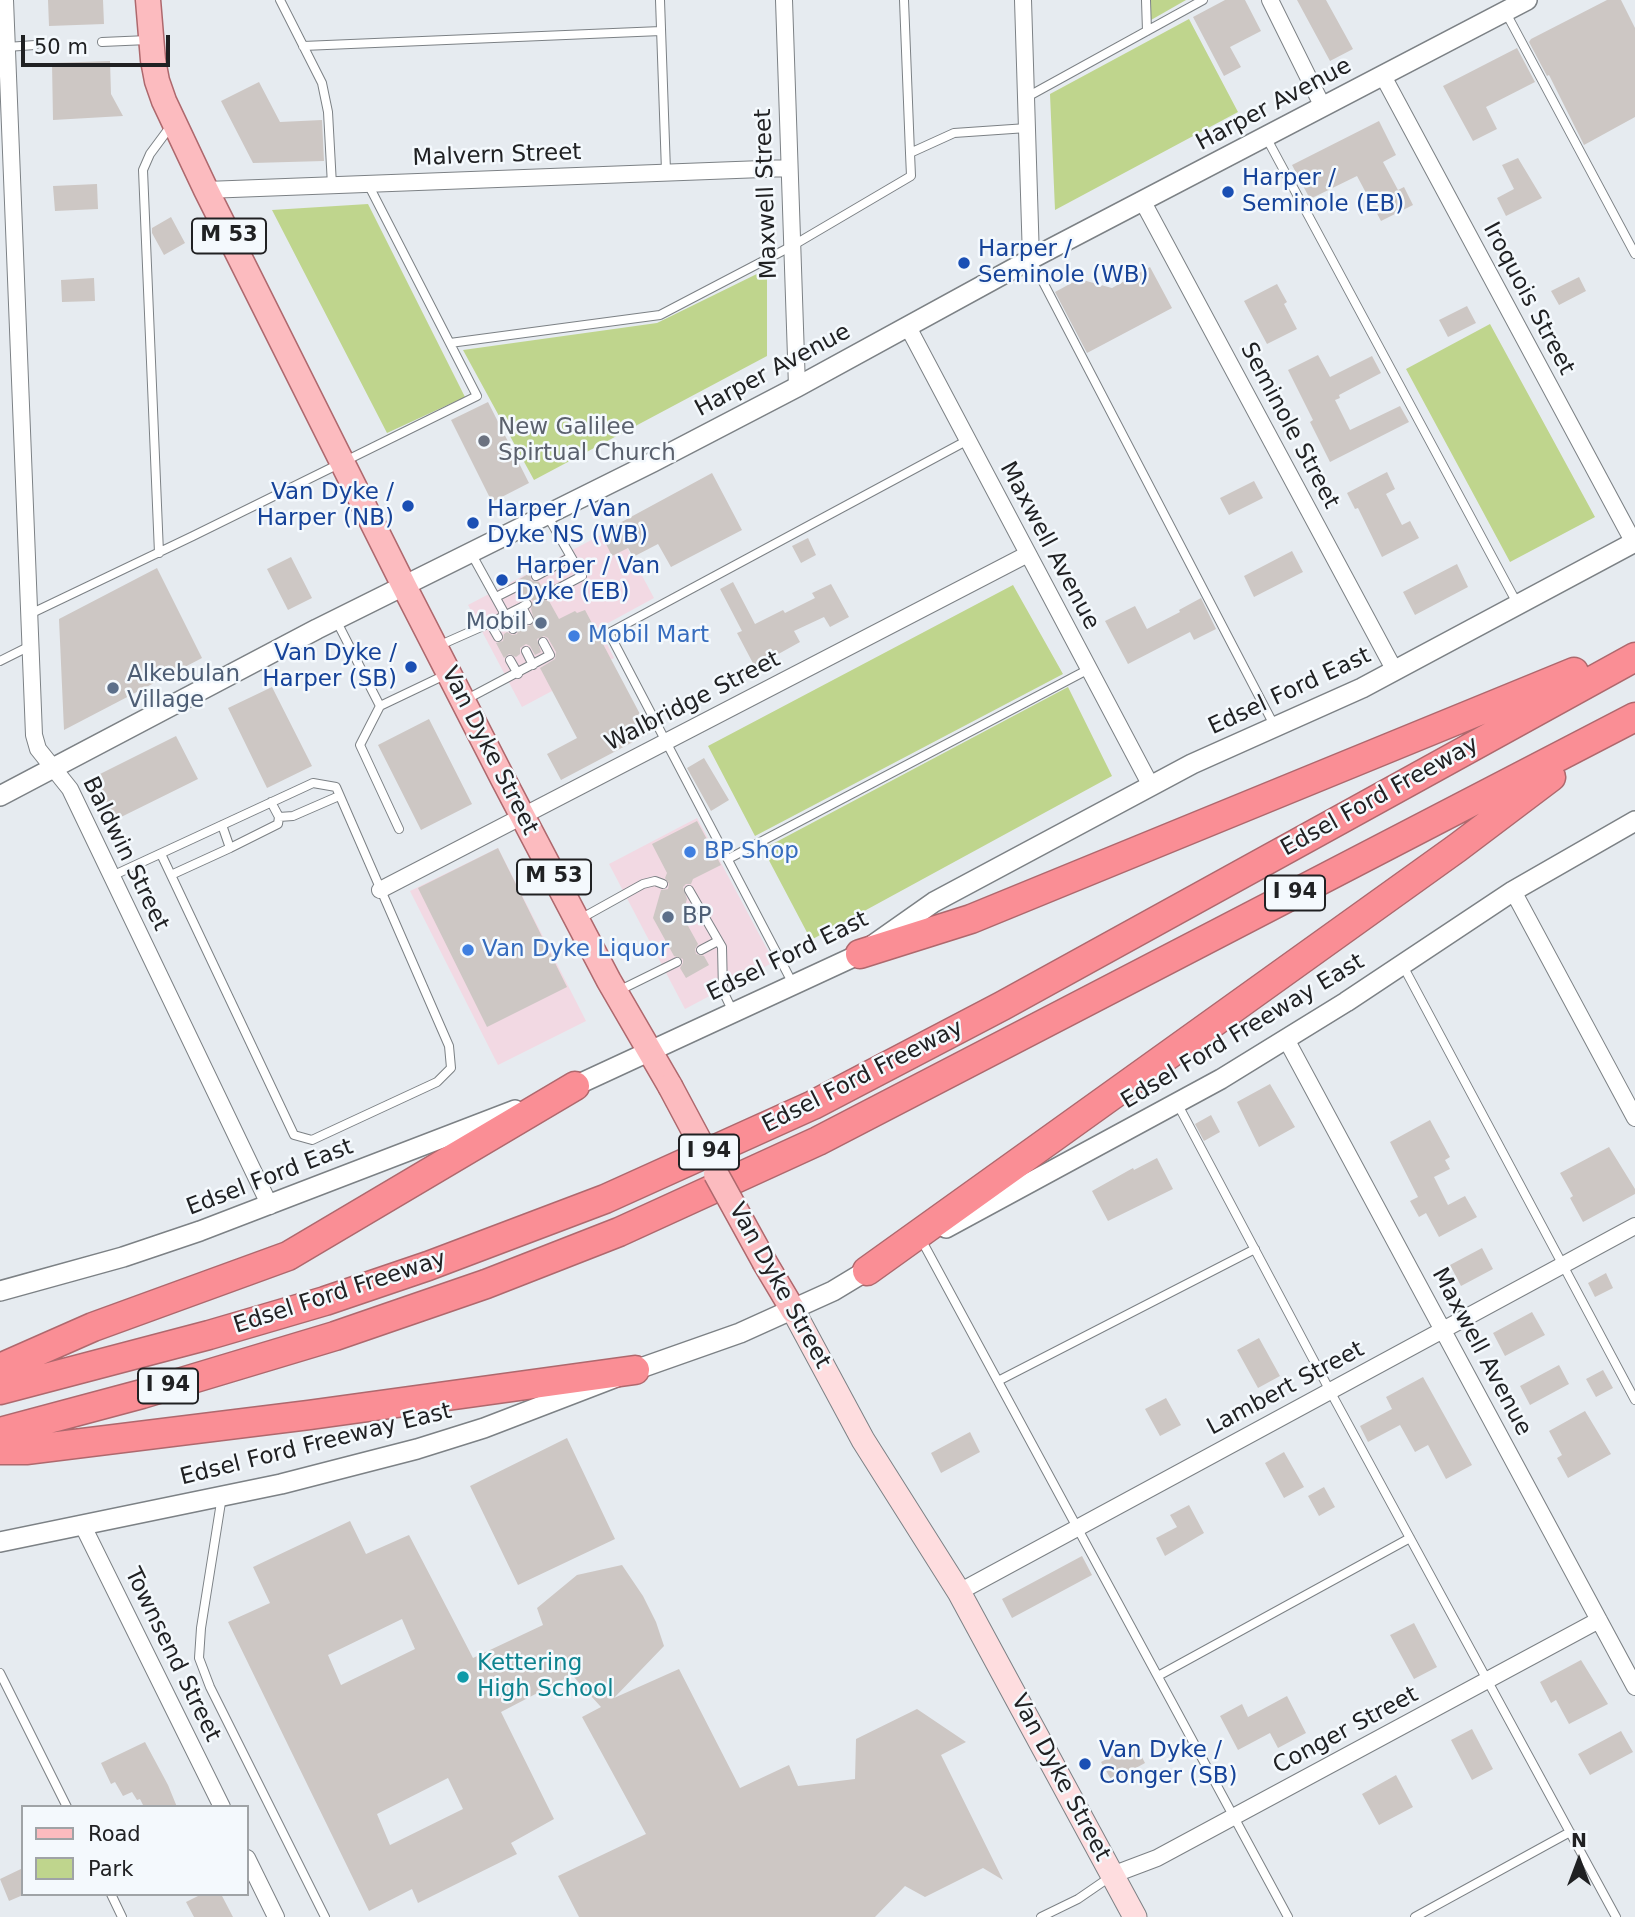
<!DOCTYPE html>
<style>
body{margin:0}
#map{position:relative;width:1635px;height:1917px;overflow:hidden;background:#e6ebf0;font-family:"DejaVu Sans",sans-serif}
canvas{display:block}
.legend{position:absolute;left:21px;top:1805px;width:228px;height:91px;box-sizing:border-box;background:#f4f9fd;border:2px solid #9fa3a6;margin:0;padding:9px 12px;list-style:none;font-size:21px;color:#202123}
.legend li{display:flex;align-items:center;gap:14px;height:35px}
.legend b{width:35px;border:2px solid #9fa3a6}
.north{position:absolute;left:1544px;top:1826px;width:70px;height:70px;-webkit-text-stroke:5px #f4f9fd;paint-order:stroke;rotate:0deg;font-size:19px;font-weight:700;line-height:28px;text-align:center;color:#202123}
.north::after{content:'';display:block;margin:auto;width:24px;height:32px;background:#202123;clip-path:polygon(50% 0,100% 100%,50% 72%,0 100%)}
.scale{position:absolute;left:21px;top:35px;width:149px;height:32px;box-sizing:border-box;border:4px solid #202123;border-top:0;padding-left:9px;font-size:21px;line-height:24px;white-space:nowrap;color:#202123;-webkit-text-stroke:5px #f4f9fd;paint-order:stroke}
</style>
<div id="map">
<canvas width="1635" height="1917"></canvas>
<ul class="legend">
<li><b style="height:9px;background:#fcbbbf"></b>Road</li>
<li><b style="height:19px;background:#bfd58d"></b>Park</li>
</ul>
<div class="north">N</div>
<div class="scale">50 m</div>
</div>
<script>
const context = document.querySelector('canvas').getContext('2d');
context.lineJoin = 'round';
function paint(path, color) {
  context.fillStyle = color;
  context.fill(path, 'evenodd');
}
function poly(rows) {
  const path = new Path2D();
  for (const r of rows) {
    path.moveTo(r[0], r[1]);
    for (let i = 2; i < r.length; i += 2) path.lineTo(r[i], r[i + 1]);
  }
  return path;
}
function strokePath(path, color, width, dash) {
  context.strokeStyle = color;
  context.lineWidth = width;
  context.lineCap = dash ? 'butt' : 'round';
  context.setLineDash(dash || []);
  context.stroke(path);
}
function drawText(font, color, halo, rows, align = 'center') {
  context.font = font + ' "DejaVu Sans",sans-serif';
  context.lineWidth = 5;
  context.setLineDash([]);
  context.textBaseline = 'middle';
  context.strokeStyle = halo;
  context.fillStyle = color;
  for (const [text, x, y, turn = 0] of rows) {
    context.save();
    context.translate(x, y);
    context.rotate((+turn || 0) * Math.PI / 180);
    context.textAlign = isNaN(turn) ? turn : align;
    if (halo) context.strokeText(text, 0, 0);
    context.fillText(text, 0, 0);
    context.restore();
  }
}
paint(poly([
 [616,527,654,598,599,628,614,658,522,707,468,605],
 [697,818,774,962,685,1009,609,864],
 [498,848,586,1021,498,1065,410,891]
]), '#f2d9e3');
paint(poly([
 [1150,0,1186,0,1151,20],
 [1189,19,1238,112,1055,210,1050,94],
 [368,204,465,397,387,433,272,210],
 [767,269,767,356,534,480,463,350,657,323],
 [1490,324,1595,517,1510,562,1406,369],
 [1013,585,1063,674,755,836,708,746],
 [1068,687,1112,776,811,940,763,849]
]), '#bfd58d');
paint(poly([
 [48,0,103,0,104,24,49,26],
 [1225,0,1245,0,1261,31,1230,47,1241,67,1224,76,1193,17],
 [1297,0,1326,0,1353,49,1330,61],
 [1607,0,1621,0,1635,28,1635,117,1584,145,1549,75,1547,76,1529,42,1531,39],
 [1517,48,1535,82,1486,107,1497,129,1473,141,1443,86],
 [110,61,111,94,123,116,53,120,52,63],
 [259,82,280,122,322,120,324,161,253,163,221,101],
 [1379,121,1396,155,1383,162,1398,190,1404,187,1413,205,1381,221,1357,176,1310,199,1292,165],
 [1518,158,1542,198,1506,216,1497,198,1514,189,1502,165],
 [97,184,98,209,55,211,53,186],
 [171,217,185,243,164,255,152,233,152,228],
 [1150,267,1172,308,1087,353,1055,292,1079,279,1112,288],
 [1579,277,1586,291,1559,305,1551,291],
 [94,278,95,301,62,302,61,280],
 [1277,284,1287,302,1284,304,1297,329,1267,344,1244,301],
 [1467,306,1476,323,1448,337,1439,320],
 [1318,355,1330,377,1372,356,1381,373,1339,395,1340,398,1335,400,1350,430,1400,406,1409,422,1330,462,1310,422,1313,420,1288,370],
 [488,402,529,483,492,502,451,420],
 [1387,472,1395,489,1386,494,1402,525,1410,521,1419,538,1382,557,1358,508,1355,509,1347,493],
 [712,473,742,530,671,567,658,544,633,557,628,548,612,556,602,536,617,528,616,525],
 [1254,481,1263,498,1229,515,1220,498],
 [808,538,816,555,801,563,792,546],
 [1292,551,1303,572,1254,597,1244,576],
 [291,557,312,598,288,610,267,569],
 [1457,564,1468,587,1415,615,1403,592],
 [157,568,202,658,64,730,59,619],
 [530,573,531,580,539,582,543,589,540,594,541,599,549,601,559,619,575,611,577,613,585,610,650,733,561,780,547,754,577,738,540,668,555,659,556,652,548,638,544,636,537,639,541,652,535,655,530,646,526,644,520,648,520,654,516,657,509,654,504,658,496,643,503,641,504,634,507,632,512,635,517,634,519,626,523,623,529,626,535,623,531,609,533,601,530,598,524,598,521,592,524,584,518,580],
 [733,582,755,624,783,610,785,613,815,598,812,593,831,584,849,617,830,627,824,617,794,631,800,642,755,667,737,633,742,631,720,589],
 [1201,598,1216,629,1194,640,1190,632,1128,664,1105,621,1135,606,1147,629,1180,612,1179,610],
 [272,687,312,766,267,788,228,708],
 [429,719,472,804,421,830,378,745],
 [176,736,198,779,115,820,94,777],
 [704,758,729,800,711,811,687,768],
 [697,821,721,865,693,879,691,884,686,884,683,887,687,899,682,915,698,944,695,949,696,954,704,956,709,965,686,978,680,968,683,963,683,959,674,956,653,918,661,890,668,889,669,884,665,878,667,873,652,844],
 [498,848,567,987,487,1027,418,888],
 [1270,1084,1295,1127,1259,1147,1237,1102],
 [1211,1115,1220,1132,1204,1141,1195,1124],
 [1430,1120,1450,1157,1445,1160,1450,1169,1434,1177,1448,1205,1465,1196,1477,1217,1439,1237,1426,1213,1419,1217,1410,1201,1418,1197,1390,1142],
 [1609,1147,1635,1189,1635,1194,1583,1222,1570,1198,1573,1196,1560,1173],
 [1157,1158,1173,1189,1108,1221,1092,1191,1133,1168,1134,1170],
 [1482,1248,1493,1269,1461,1286,1450,1265],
 [1606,1273,1613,1288,1595,1297,1588,1283],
 [1532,1312,1545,1335,1505,1356,1493,1333],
 [1259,1338,1280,1376,1258,1388,1237,1350],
 [1559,1365,1569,1384,1530,1405,1520,1386],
 [1603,1370,1613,1388,1596,1397,1586,1379],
 [1423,1377,1472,1465,1446,1479,1428,1445,1415,1452,1400,1425,1368,1442,1360,1426,1392,1409,1386,1397],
 [1166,1398,1181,1425,1160,1436,1145,1409],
 [1585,1411,1611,1454,1568,1478,1557,1458,1562,1455,1549,1431],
 [970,1432,980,1452,941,1473,931,1453],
 [567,1438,615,1539,518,1585,470,1486],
 [1284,1452,1304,1487,1284,1498,1265,1463],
 [1324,1487,1335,1507,1319,1516,1308,1496],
 [1189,1505,1204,1533,1165,1556,1156,1538,1177,1527,1170,1515],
 [350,1521,366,1554,409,1535,473,1658,543,1625,537,1608,577,1575,622,1565,643,1596,656,1622,664,1646,614,1698,679,1669,740,1788,789,1765,798,1786,855,1779,856,1739,917,1709,966,1742,941,1755,1003,1880,983,1868,925,1897,905,1886,875,1917,579,1917,558,1876,646,1834,582,1717,601,1707,572,1675,501,1712,554,1819,511,1843,517,1854,418,1903,412,1889,369,1911,228,1622,270,1603,253,1567],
 [402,1619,415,1649,341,1685,328,1655],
 [448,1778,463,1809,390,1845,377,1814],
 [1082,1556,1092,1575,1012,1618,1002,1599],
 [1414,1623,1437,1667,1414,1679,1390,1635],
 [1581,1660,1608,1704,1569,1724,1556,1700,1551,1703,1540,1682],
 [1287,1696,1306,1733,1278,1748,1270,1733,1238,1750,1220,1716,1242,1704,1248,1717],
 [1472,1729,1493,1769,1472,1780,1451,1740],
 [1621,1731,1633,1752,1590,1775,1578,1754],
 [145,1742,168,1785,177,1807,144,1807,140,1799,137,1800,132,1792,123,1796,115,1782,111,1784,101,1763],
 [1135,1744,1145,1763,1112,1781,1101,1762],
 [1396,1775,1413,1807,1379,1825,1362,1794],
 [23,1868,23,1895,9,1901,0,1879],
 [202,1894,221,1894,233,1917,194,1917,186,1902]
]), '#cdc7c4');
const service = poly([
 [280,0,322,83,328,112,332,185],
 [660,0,666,171],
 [904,0,910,153],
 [1146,0,1147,31],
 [1505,11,1635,254],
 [102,42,148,40],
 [303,46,661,31],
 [7,47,35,45],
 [1027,97,1203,0],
 [1266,137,1518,605],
 [1031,259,1275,727],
 [450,343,660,315,792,246,911,176,910,153,954,133,1027,128],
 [159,553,143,170,150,154,170,127],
 [471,553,513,629],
 [536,576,571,557],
 [546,595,582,576,547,515],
 [496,597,518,586],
 [527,604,522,607,529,620],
 [30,614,193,536,477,396,368,184],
 [336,620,380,706,445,675],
 [498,637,490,623,522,607],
 [438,646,490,623],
 [526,651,533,665],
 [510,660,518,674],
 [0,661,30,646],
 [467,699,550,655,543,642],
 [380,706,360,745,399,829],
 [279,817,293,816,339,796],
 [230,848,278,824,279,817,271,802],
 [728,859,1089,669],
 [171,875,230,848,222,825],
 [112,876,313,783,336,787,449,1046,451,1068,437,1082,312,1140,294,1135,161,854],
 [689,890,722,947,723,991,733,1012],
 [580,919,643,884,655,881,663,884],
 [701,950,718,941],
 [1402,964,1635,1400],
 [793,984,609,633,968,440],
 [618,991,677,962],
 [1177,1103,1330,1391,1616,1917],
 [922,1241,1288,1917],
 [998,1381,1255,1249],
 [222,1496,201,1628,199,1658,210,1687,325,1917],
 [0,1673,67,1807],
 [1158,1676,1410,1538],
 [111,1894,122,1917],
 [1041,1917,1078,1899,1110,1877],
 [1415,1917,1570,1832]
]);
const minor = poly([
 [5,0,34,735,38,749,70,789,270,1206],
 [784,0,797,387],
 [1023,0,1031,259],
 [1270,0,1323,107],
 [1383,76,1634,543],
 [206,190,789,168],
 [1143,202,1395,671],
 [908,327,1151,786],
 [380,890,1028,554],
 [1513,891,1635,1118],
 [1286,1039,1635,1687],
 [82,1524,222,1807],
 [959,1592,1635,1226],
 [247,1858,276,1917],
 [1112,1875,1157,1858,1599,1620]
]);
const tertiary = poly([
 [0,796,317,629,653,462,797,387,1031,259,1527,0],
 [566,1090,860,954,934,902,1192,764,1362,688,1635,542],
 [946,1228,1221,1079,1346,1002,1513,891,1635,821],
 [0,1291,123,1257,200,1231,515,1110],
 [0,1542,281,1484,417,1449,484,1428,635,1370,740,1333,833,1291,876,1265]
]);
const secondary = poly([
 [793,1310,863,1440,959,1592,1135,1917]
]);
const primary = poly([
 [148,0,153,60,157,81,164,101,206,190,404,586,503,779,609,981,670,1086],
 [765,1263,793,1310]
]);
const motorway = poly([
 [860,954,971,919,1574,672],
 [867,1271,1457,848,1551,777],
 [0,1368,93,1327,288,1256,575,1086],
 [0,1390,209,1335,325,1301,428,1266,605,1199,813,1105,1002,1006,1635,657],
 [0,1432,142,1394,335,1336,486,1284,619,1232,818,1141,1635,717],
 [0,1450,26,1450,309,1415,635,1370]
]);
strokePath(service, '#7c8185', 10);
strokePath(minor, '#7c8185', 18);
strokePath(tertiary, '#7c8185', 22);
strokePath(secondary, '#7c8185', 25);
strokePath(primary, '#ae686d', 27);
strokePath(motorway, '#ae686d', 31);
strokePath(service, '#fff', 8);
strokePath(minor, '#fff', 16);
strokePath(tertiary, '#fff', 19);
strokePath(secondary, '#fedddf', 23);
strokePath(primary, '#fcbbbf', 24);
strokePath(motorway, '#fa8e95', 28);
const primaryBridge = poly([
 [670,1086,709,1159],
 [716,1174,765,1263]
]);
strokePath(primaryBridge, '#ae686d', 27, []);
strokePath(primaryBridge, '#fcbbbf', 24);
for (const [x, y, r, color] of [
 [1228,192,7,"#1a4fb4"],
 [964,263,7,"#1a4fb4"],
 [484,441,7,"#6b7280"],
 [408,506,7,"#1a4fb4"],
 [473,523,7,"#1a4fb4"],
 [502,580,7,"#1a4fb4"],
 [541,623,7,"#5c6f8a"],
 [574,636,7,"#3f7fe0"],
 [411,667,7,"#1a4fb4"],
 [113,688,7,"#5c6f8a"],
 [690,852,7,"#3f7fe0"],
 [668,917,7,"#5c6f8a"],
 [468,950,7,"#3f7fe0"],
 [463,1677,7,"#0f9aa8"],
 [1085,1764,7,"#1a4fb4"]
]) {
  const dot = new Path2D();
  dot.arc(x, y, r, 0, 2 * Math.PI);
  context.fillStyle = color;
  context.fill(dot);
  strokePath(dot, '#f4f9fd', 2.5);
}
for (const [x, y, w] of [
 [229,236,74],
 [554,877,74],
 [1295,893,60],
 [709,1152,60],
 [168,1386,60]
]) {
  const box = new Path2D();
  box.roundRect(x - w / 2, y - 17.5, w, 35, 5);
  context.fillStyle = '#f4f9fd';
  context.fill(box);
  strokePath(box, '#202123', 2);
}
drawText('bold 21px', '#202123', null, [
 ["M 53",229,236],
 ["M 53",554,877],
 ["I 94",1295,893],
 ["I 94",709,1152],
 ["I 94",168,1386]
]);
drawText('23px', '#202123', '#f4f9fd', [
 ["Harper Avenue",1274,105,-28],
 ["Malvern Street",497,156,-2],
 ["Maxwell Street",767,194,-92],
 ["Iroquois Street",1528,299,62],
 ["Harper Avenue",773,371,-28],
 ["Seminole Street",1289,426,62],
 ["Maxwell Avenue",1049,546,62],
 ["Edsel Ford East",1290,692,-25],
 ["Walbridge Street",693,702,-27],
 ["Van Dyke Street",489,751,63],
 ["Edsel Ford Freeway",1380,797,-29],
 ["Baldwin Street",125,854,64],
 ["Edsel Ford East",788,957,-26],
 ["Edsel Ford Freeway East",1243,1032,-31],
 ["Edsel Ford Freeway",863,1077,-27],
 ["Edsel Ford East",270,1178,-21],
 ["Van Dyke Street",779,1286,61],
 ["Edsel Ford Freeway",340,1293,-18],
 ["Maxwell Avenue",1481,1352,62],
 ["Lambert Street",1286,1389,-28],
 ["Edsel Ford Freeway East",316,1445,-14],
 ["Townsend Street",172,1655,64],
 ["Conger Street",1346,1731,-28],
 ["Van Dyke Street",1060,1778,62]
]);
drawText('23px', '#164399', '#f4f9fd', [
 ["Harper /",1242,179],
 ["Seminole (EB)",1242,205],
 ["Harper /",978,250],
 ["Seminole (WB)",978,276],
 ["Van Dyke /",394,493,"right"],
 ["Harper (NB)",394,519,"right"],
 ["Harper / Van",487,510],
 ["Dyke NS (WB)",487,536],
 ["Harper / Van",516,567],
 ["Dyke (EB)",516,593],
 ["Van Dyke /",397,654,"right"],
 ["Harper (SB)",397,680,"right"],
 ["Van Dyke /",1099,1751],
 ["Conger (SB)",1099,1777]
], 'left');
drawText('23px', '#5b616d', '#f4f9fd', [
 ["New Galilee",498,428],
 ["Spirtual Church",498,454]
], 'left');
drawText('23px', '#4e5e75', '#f4f9fd', [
 ["Mobil",527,623,"right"],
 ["Alkebulan",127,675],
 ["Village",127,701],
 ["BP",682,917]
], 'left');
drawText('23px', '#366cbe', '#f4f9fd', [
 ["Mobil Mart",588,636],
 ["BP Shop",704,852],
 ["Van Dyke Liquor",482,950]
], 'left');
drawText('23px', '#0d838f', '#f4f9fd', [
 ["Kettering",477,1664],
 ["High School",477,1690]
], 'left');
</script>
